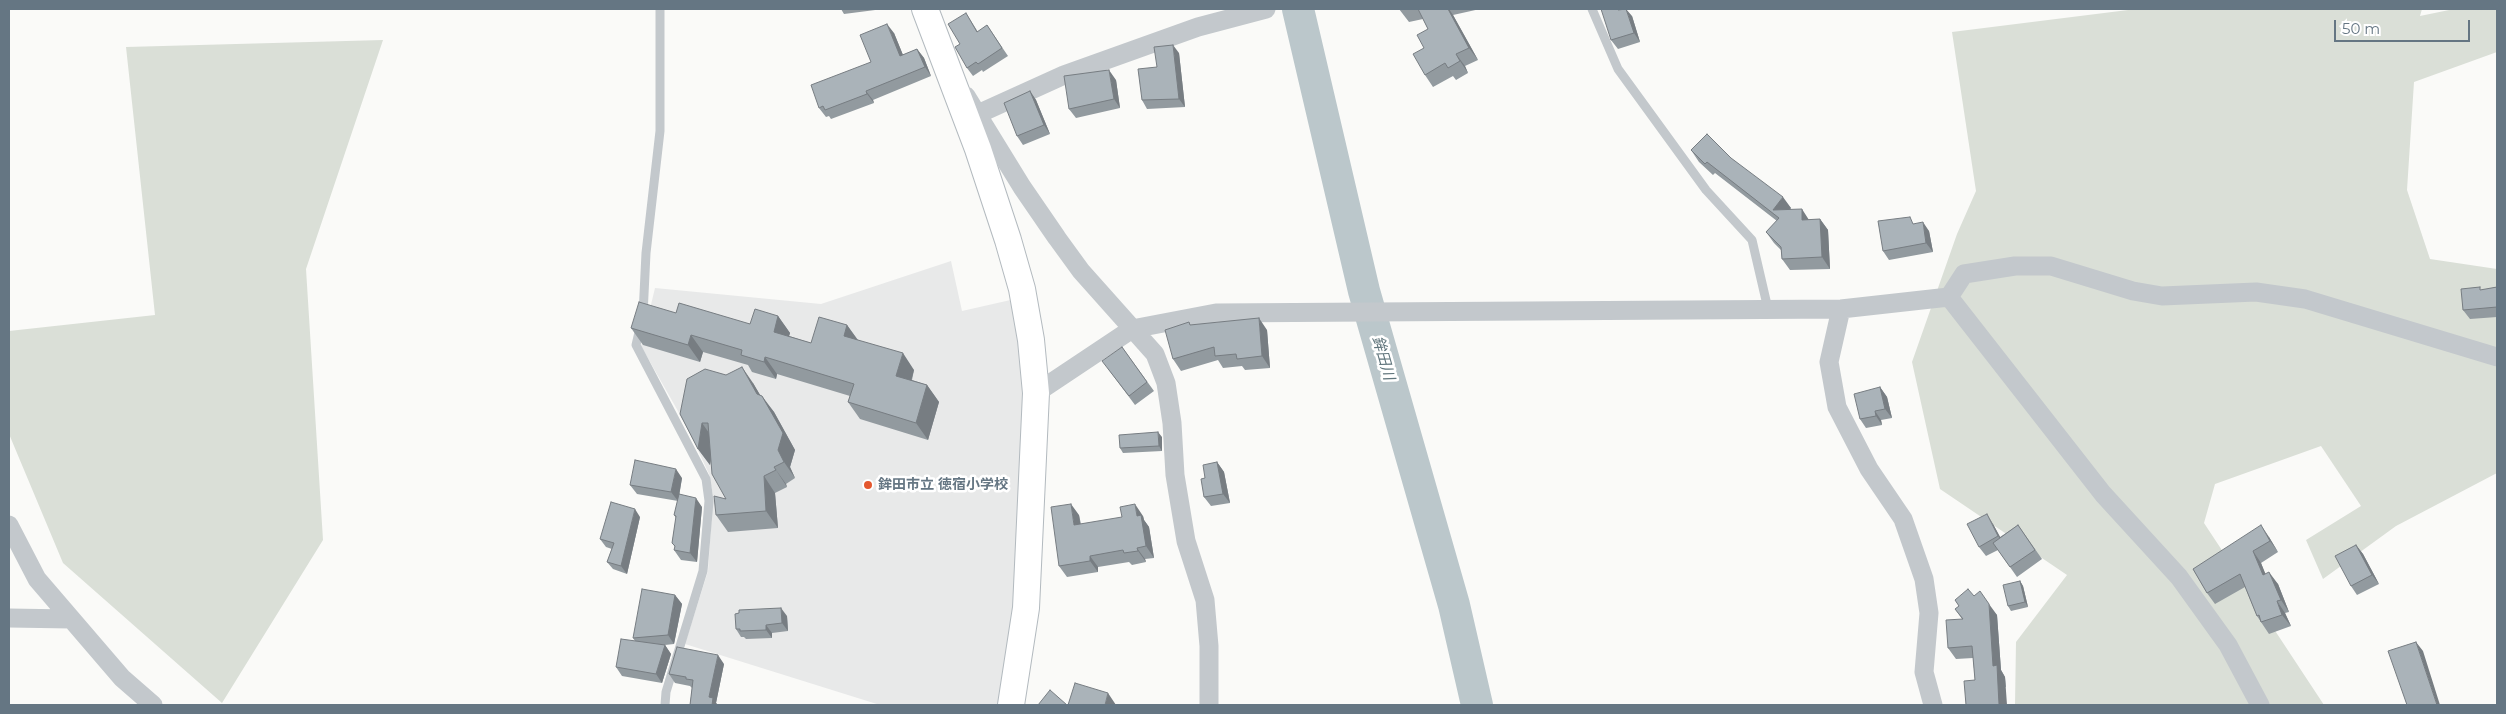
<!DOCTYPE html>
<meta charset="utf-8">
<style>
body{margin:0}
#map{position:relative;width:2506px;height:714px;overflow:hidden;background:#fafaf8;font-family:Montserrat,sans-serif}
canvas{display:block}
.frame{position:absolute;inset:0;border:10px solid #657683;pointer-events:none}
.scale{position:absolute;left:2334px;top:20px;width:136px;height:22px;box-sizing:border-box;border:2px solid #657683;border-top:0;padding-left:6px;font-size:15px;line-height:18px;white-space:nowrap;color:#657683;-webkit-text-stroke:4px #fff;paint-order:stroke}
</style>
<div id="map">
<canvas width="2506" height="714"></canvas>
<div class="frame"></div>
<div class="scale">50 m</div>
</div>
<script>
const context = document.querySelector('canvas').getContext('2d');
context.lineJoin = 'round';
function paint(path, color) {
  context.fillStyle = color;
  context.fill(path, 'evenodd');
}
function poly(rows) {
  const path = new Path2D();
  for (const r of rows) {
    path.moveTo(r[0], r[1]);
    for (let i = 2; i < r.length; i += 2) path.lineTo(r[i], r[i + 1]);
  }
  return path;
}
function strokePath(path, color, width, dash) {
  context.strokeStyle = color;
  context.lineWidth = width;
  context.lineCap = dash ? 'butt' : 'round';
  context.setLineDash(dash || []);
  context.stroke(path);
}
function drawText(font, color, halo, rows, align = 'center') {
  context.font = font + ' Montserrat,"Noto Sans JP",sans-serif';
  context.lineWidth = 5;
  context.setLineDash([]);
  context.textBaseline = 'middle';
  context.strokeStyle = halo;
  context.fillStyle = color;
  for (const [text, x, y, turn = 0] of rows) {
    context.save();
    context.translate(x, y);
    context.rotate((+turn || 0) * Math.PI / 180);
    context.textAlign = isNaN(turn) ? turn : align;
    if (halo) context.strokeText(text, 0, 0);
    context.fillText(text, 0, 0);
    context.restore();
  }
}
paint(poly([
 [951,261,962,311,1015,299,1030,387,1018,607,1000,705,880,705,685,644,708,571,713,496,709,474,687,427,641,346,655,288,821,304]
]), '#e8e9e9');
paint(poly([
 [2136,9,2422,9,2420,16,2454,9,2497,9,2497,52,2414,82,2407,190,2430,259,2497,269,2497,473,2396,526,2323,579,2306,540,2361,506,2321,446,2215,484,2204,523,2324,705,2015,705,2016,642,2067,575,1940,489,1912,362,1957,234,1976,191,1952,32],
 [383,40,306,269,323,540,222,703,63,563,9,434,9,331,155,315,126,47]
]), '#dadfd7');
strokePath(poly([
 [1298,9,1364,291,1454,605,1477,705]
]), '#bbc7cb', 32);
const secondary = poly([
 [925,9,978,149,1008,240,1022,289,1031,340,1036,393,1026,608,1011,705]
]);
strokePath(secondary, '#b3babf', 28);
strokePath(poly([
 [1592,9,1618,69,1706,190,1752,240,1768,309],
 [643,315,646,253,660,131,660,9],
 [640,328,636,345,706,479,709,501,703,571,666,692,665,705]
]), '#c3c8cc', 9);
strokePath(poly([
 [966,96,1022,187,1057,238,1081,271,1155,354,1166,383,1172,423,1175,475,1186,541,1205,600,1209,646,1209,705],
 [978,114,1064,75,1198,27,1266,9],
 [1949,297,2103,494,2179,577,2228,645,2260,705],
 [1841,309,1829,362,1837,407,1869,469,1903,519,1924,579,1929,613,1924,672,1933,705],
 [1036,393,1132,329,1216,313,1841,309,1949,297,1964,274,2015,266,2051,266,2133,291,2162,296,2256,292,2305,299,2497,357],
 [9,525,37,579,122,678,153,705],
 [9,618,71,619]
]), '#c3c8cc', 19);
strokePath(secondary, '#fff', 26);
paint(poly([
 [841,9,883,9,844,14],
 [1399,9,1480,9,1453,15,1478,60,1465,66,1468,73,1456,80,1453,76,1433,87,1425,75,1424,48,1428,29,1423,19,1409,22],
 [966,13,978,32,987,25,1008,56,983,72,982,70,973,76,967,68,960,44],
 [1632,16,1640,42,1618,49,1611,40],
 [894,33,903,55,917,49,924,58,931,76,873,100,874,103,831,119,829,116,826,117,819,108,871,62],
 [1179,53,1185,107,1147,109,1142,100,1157,67],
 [1116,80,1120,108,1076,118,1069,109],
 [1030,91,1036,100,1050,134,1023,145,1017,136],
 [1691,150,1731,158,1791,208,1790,209,1809,220,1820,219,1828,230,1830,269,1790,270,1782,259,1781,250,1774,243,1766,232,1777,221,1715,173,1713,175,1699,162],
 [1915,224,1929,231,1933,252,1889,260,1883,251],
 [2497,287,2497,317,2470,319,2463,310,2482,290],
 [676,313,750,324,778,316,790,333,789,336,811,343,847,325,858,340,914,370,912,380,927,385,939,402,928,440,860,419,848,402,850,396,777,374,776,379,752,372,748,365,703,352,700,362,643,345,631,328],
 [1191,325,1267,330,1270,368,1245,370,1242,366,1223,368,1218,360,1181,371,1173,359],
 [1122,347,1154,391,1135,405,1109,370],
 [753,383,760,395,774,412,795,450,790,467,795,478,786,484,787,487,775,493,778,528,728,532,716,515,726,499,711,459,710,465,698,449,680,414],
 [1880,387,1887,397,1892,418,1881,420,1882,425,1866,428,1860,419],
 [1162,437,1162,451,1123,453,1120,448],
 [1217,462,1224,472,1230,503,1211,506,1204,497,1205,478],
 [682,478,679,497,702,507,697,562,681,560,674,550,675,547,672,543,676,518,674,515,678,501,637,494,630,485],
 [1079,515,1081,524,1143,516,1144,520,1149,527,1154,558,1145,559,1146,562,1132,565,1129,562,1098,567,1098,572,1067,577,1059,566],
 [640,517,627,574,613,569,607,562,612,549,606,547,600,539],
 [1993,524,2000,537,2018,525,2042,559,2017,577,1998,550,1986,556,1979,547],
 [2269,537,2278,552,2261,563,2265,574,2278,584,2289,612,2285,613,2291,626,2269,634,2257,616,2245,587,2215,604,2207,593,2193,569],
 [2356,545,2363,554,2379,584,2357,595,2351,586],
 [2020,581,2023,586,2028,607,2011,611,2008,606],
 [675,595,682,604,674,644,665,645,671,654,662,683,622,676,616,667,635,641,633,638],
 [1974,596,1997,615,2001,670,2005,677,2006,687,1975,680,1973,658,1956,659,1948,648,1962,619,1955,609,1959,606,1955,600],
 [787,616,788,631,772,633,772,638,746,639,744,637,741,637,736,629],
 [724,664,716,703,718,705,690,705,692,688,690,686,675,683,669,674]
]), '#929a9f');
paint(poly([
 [1448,9,1449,9,1453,15,1478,60,1469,48],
 [1626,9,1632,16,1640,42,1634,33],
 [887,24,894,33,907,65,900,56],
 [1173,45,1179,53,1185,107,1179,99],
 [917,49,924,58,931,76,925,67],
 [1456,54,1465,66,1468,73,1460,61],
 [1109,70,1116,80,1120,108,1114,99],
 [866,91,873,100,874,103,867,94],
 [1030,91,1036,100,1050,134,1044,125],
 [1783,197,1791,208,1781,221,1773,210],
 [1802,209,1809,220,1802,220],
 [1820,219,1828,230,1830,269,1822,257],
 [1923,222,1929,231,1933,252,1926,243],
 [778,316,790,333,785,349,774,332],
 [1259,318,1267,330,1270,368,1262,356],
 [847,325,859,342,844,336],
 [691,335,703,352,700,362,688,345],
 [903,353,914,370,908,393,896,376],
 [765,357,777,374,776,379,764,362],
 [742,367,753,383,769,410,757,394],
 [927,385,939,402,928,440,916,423],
 [1880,387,1887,397,1892,418,1885,409],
 [762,396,774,412,795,450,790,467,795,478,784,462,778,450],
 [1875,411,1881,420,1882,425,1876,416],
 [702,423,714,440,710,465,698,449],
 [1158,432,1162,437,1162,451,1159,446],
 [1217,462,1224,472,1230,503,1223,494],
 [774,467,786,484,787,487,776,470],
 [676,469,682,478,678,501,671,492],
 [764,476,775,493,778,528,766,511],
 [696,498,702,507,697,562,690,553],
 [1071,504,1079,515,1082,536,1074,525],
 [1135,504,1143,516,1144,520,1149,527,1154,558,1146,546,1137,516],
 [635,509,640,517,627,574,621,566],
 [1987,514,1993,524,2005,546,1998,536],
 [2261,525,2269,537,2278,552,2270,541],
 [2356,545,2363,554,2379,584,2372,575],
 [1137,548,1145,559,1146,562,1138,551],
 [2253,551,2261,563,2271,587,2263,575],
 [1090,556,1098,567,1098,572,1090,561],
 [2269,572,2278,584,2289,612,2281,600],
 [2020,581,2023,586,2028,607,2025,602],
 [675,595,682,604,674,644,668,635],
 [2277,601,2285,613,2291,626,2282,615],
 [1989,604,1997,615,2001,670,2005,677,2007,705,1999,705,1993,666],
 [781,608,787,616,788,631,782,623],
 [766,625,772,633,772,638,766,630],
 [2416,642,2423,651,2440,705,2437,705],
 [665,645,671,654,662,683,656,674],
 [718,655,724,664,716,703,718,705,712,705,709,697],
 [1108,693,1116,705,1105,705]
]), '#777d82');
const building = poly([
 [1418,9,1448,9,1469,48,1456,54,1460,61,1448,68,1445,63,1425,75,1413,54,1424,48,1417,35,1428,29,1418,9],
 [1601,9,1618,9,1618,10,1626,9,1634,33,1611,40,1601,9],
 [966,13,977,32,987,25,1002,48,978,64,976,62,967,68,955,47,960,44,948,24,966,13],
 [887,24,900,56,917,49,925,67,866,91,867,94,825,110,823,106,819,108,811,85,871,62,860,35,887,24],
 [1173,45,1179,99,1142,100,1138,69,1157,67,1154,47,1173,45],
 [1109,70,1114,99,1069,109,1064,76,1109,70],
 [1030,91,1044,125,1017,136,1004,103,1030,91],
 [1707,134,1731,158,1783,197,1773,210,1802,209,1802,220,1820,219,1822,257,1782,259,1781,247,1766,232,1779,218,1707,162,1705,164,1691,150,1707,134],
 [1910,217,1913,224,1923,222,1926,243,1883,251,1878,221,1910,217],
 [2480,287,2480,290,2497,287,2497,307,2463,310,2461,289,2480,287],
 [639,302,676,313,679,303,750,324,755,309,778,316,774,332,811,343,819,317,847,325,844,336,903,353,896,376,927,385,916,423,848,402,854,384,765,357,764,362,741,355,742,350,691,335,688,345,631,328,639,302],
 [1259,318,1262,356,1237,359,1236,354,1215,356,1214,347,1173,359,1165,330,1189,322,1190,325,1259,318],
 [1122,347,1147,382,1129,396,1102,361,1122,347],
 [742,367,757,394,762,396,783,433,778,450,784,462,774,467,776,470,764,476,766,511,716,515,714,496,726,499,712,474,708,423,702,423,698,449,680,414,687,379,705,369,726,375,742,367],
 [1880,387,1885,409,1875,411,1876,416,1860,419,1854,394,1880,387],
 [1158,432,1159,446,1120,448,1119,435,1158,432],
 [635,460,676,469,671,492,630,485,635,460],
 [1217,462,1223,494,1204,497,1201,479,1205,478,1203,465,1217,462],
 [679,494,696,498,690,553,674,550,675,546,672,543,676,516,674,515,679,494],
 [611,502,635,509,621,566,607,562,614,543,600,539,611,502],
 [1071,504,1074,525,1122,517,1120,507,1135,504,1137,516,1141,515,1146,546,1137,548,1138,551,1124,553,1123,550,1090,556,1090,561,1059,566,1051,507,1071,504],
 [1987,514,1998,536,1979,547,1967,524,1987,514],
 [2018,525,2035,550,2010,567,1993,543,2018,525],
 [2261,525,2270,541,2253,551,2263,575,2269,572,2281,600,2277,601,2282,615,2261,622,2259,615,2257,616,2240,574,2207,593,2193,569,2261,525],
 [2356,545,2372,575,2351,586,2335,556,2356,545],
 [2020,581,2025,602,2008,606,2003,585,2020,581],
 [642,589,675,595,668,635,633,638,642,589],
 [1968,589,1974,596,1980,591,1989,604,1993,666,1997,665,1999,705,1966,705,1964,681,1975,680,1972,646,1948,648,1946,620,1963,619,1955,609,1959,606,1955,600,1968,589],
 [781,608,782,623,766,625,766,630,740,631,740,629,736,629,735,614,739,613,739,610,781,608],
 [621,639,665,645,656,674,616,667,621,639],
 [2416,642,2437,705,2407,705,2388,651,2416,642],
 [677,647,718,655,709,697,713,698,712,705,690,705,693,680,686,679,686,677,669,674,677,647],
 [1075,683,1108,693,1105,705,1068,705,1075,683],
 [1050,690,1067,705,1038,705,1050,690]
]);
paint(building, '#aab3b9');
strokePath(building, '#777d82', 1);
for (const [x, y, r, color] of [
 [868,485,5,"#e4572e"]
]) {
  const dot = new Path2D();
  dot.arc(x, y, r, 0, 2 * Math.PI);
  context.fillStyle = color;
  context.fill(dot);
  strokePath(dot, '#fff', 2);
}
drawText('bold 14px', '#657683', '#fff', [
 ["鉾田市立 徳宿小学校",878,485]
], 'left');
drawText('italic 15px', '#60757c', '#fff', [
 ["鉾田川",1383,358,74]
]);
</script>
